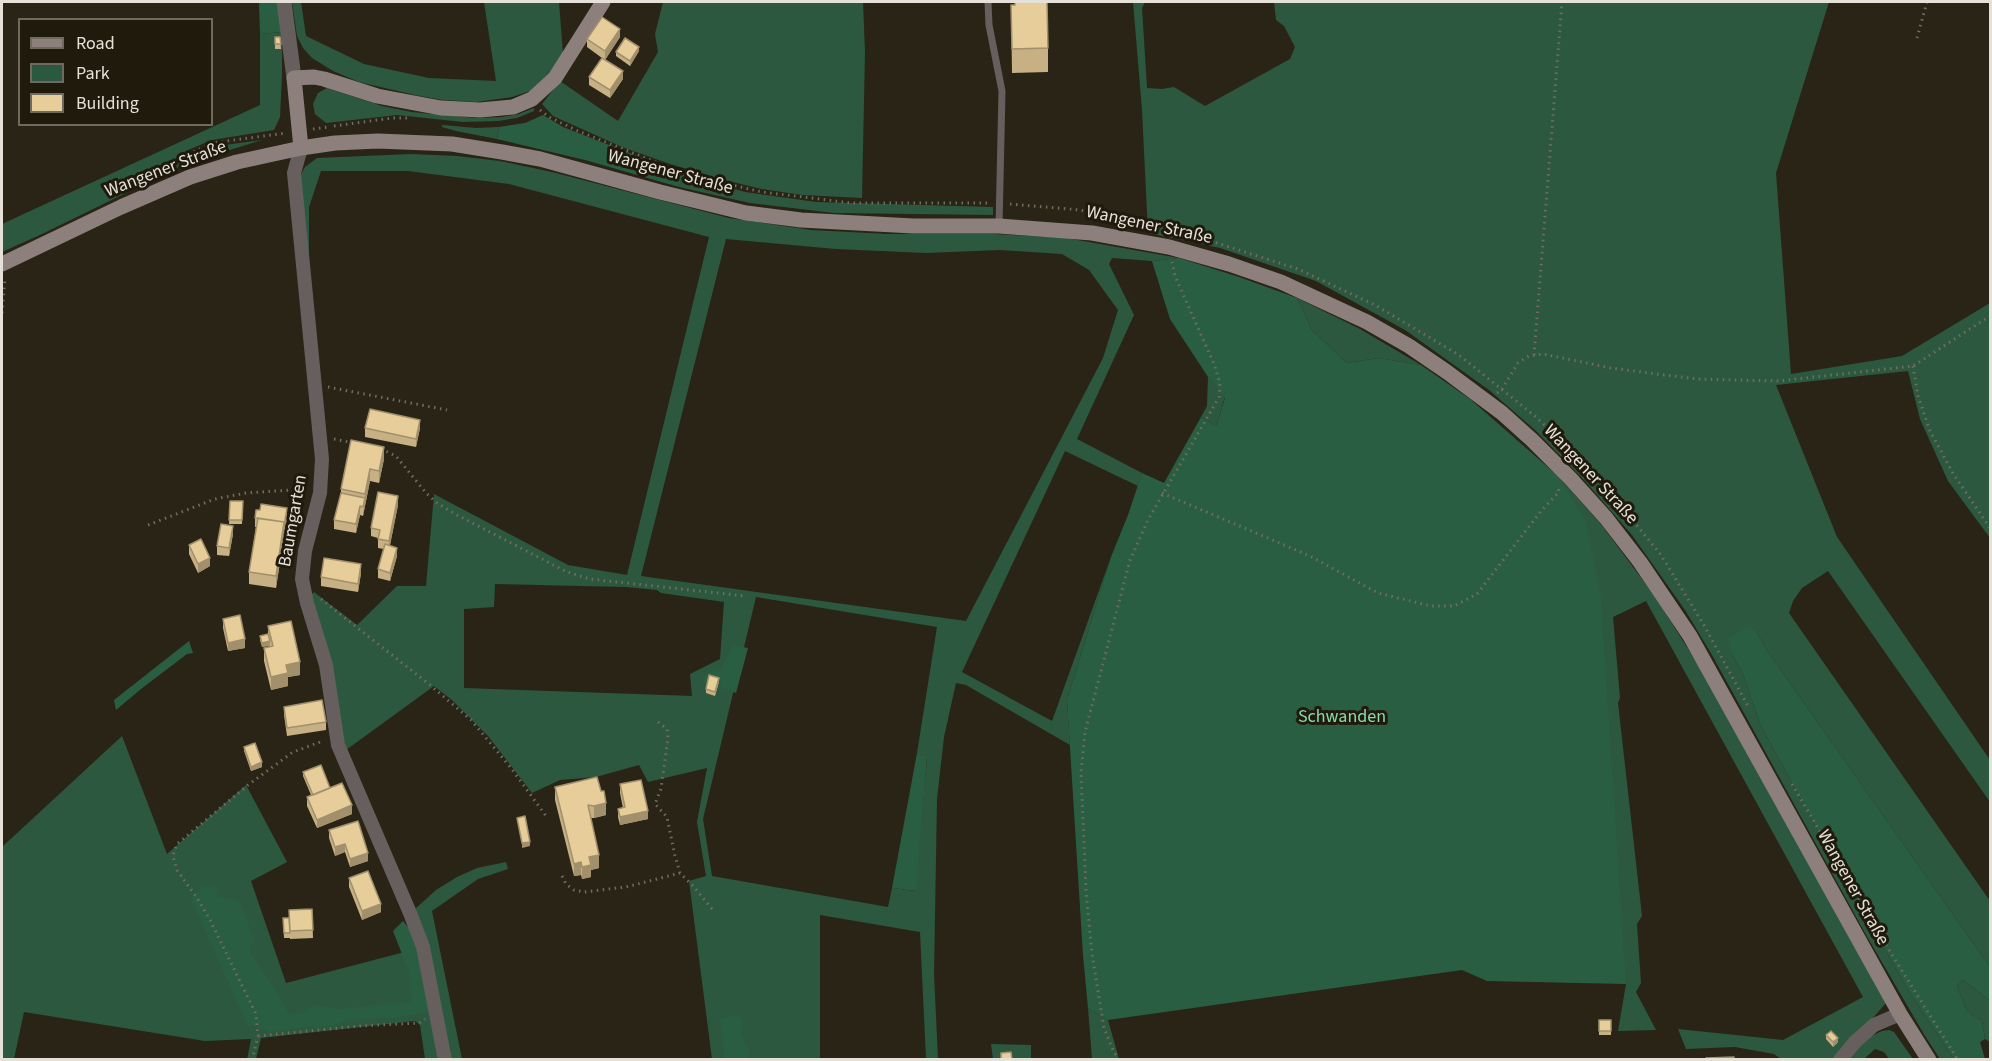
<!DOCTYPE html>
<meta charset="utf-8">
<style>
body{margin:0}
#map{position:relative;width:1992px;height:1061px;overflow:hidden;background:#2a2417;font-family:"Source Sans 3",sans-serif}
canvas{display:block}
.frame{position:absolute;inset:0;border:3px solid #e5e1d8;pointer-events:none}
.legend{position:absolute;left:18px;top:18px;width:195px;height:108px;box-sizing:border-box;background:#201a0d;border:2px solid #6f6a5e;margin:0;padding:8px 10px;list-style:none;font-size:18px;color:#e5e1d8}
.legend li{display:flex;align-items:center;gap:12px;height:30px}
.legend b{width:30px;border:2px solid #6f6a5e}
</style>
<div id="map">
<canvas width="1992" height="1061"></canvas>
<div class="frame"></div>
<ul class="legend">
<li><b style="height:8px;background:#8d807c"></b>Road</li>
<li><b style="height:16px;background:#2c583f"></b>Park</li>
<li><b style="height:16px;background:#e6cd99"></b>Building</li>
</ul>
</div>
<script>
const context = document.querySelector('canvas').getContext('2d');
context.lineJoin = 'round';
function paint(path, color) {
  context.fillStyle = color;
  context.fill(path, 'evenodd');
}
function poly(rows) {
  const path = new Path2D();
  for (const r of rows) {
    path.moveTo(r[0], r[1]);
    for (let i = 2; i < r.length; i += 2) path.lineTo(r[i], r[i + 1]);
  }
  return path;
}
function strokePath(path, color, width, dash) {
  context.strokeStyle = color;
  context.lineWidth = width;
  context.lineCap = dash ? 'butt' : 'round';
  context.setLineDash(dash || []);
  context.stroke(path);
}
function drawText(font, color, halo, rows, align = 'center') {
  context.font = font + ' "Source Sans 3",sans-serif';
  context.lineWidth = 6;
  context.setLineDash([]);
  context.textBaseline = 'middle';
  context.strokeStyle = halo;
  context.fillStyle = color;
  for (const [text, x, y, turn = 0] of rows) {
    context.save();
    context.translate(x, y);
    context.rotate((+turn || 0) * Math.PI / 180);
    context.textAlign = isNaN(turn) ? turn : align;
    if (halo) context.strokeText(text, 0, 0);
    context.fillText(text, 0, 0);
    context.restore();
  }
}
paint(poly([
 [292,2,301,2,306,36,364,64,429,78,496,81,484,2,559,2,563,54,554,68,542,82,530,91,512,97,477,102,443,100,415,95,359,82,333,71,312,58,303,48,297,36],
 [663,2,863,2,865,52,862,198,802,195,762,189,720,179,670,164,622,147,553,116,542,104,560,81,618,121,658,52,655,34],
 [1133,2,1145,2,1142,8,1147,88,1162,89,1174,87,1205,106,1290,59,1295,47,1284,26,1276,20,1274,2,1829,2,1776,173,1791,374,1902,356,1990,303,1990,538,1948,481,1920,419,1908,371,1776,385,1837,537,1990,760,1990,802,1828,571,1802,588,1793,601,1789,613,1990,901,1990,967,1764,646,1756,631,1732,654,1743,674,1760,724,1831,855,1908,990,1954,1059,1940,1059,1925,1036,1865,933,1712,655,1685,610,1632,535,1584,480,1535,430,1489,390,1405,330,1316,281,1220,248,1148,233,1142,110],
 [282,32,282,75,280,117,274,130,212,140,188,150,181,166,42,234,2,252,2,224,260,105,260,34],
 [327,88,382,106,412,112,475,118,502,117,519,114,534,108,534,111,517,118,498,121,463,122,397,115,326,123,315,114,313,104,318,93],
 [442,125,476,128,499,127,497,139,456,131,442,127],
 [262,140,191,162,190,161,193,155,217,146],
 [411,154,457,156,500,161,552,172,729,218,811,230,888,234,994,234,1066,238,1179,258,1152,261,1112,258,1109,264,1134,315,1077,439,1142,473,1138,486,1065,451,962,672,1052,721,1111,557,1067,700,1070,745,966,685,956,683,944,737,937,799,934,974,938,1059,926,1059,920,932,820,915,820,1059,712,1059,689,881,706,876,697,822,707,768,648,782,639,765,596,777,560,780,532,793,488,736,452,700,434,686,346,750,309,597,314,592,357,625,397,586,426,586,434,494,568,565,627,575,709,237,509,184,408,171,321,171,309,207,309,293,300,176,305,167,317,158],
 [726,239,836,249,926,253,1000,250,1062,254,1089,270,1118,310,1103,358,966,621,641,576],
 [495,584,626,587,657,590,661,593,724,602,720,659,690,674,692,696,464,688,464,609,494,607],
 [756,597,937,627,917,753,927,758,915,891,892,888,888,907,712,876,703,819],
 [683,174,745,192,816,202,993,207,993,215,834,213,750,203,679,187],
 [1297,298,1360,329,1421,365,1378,358,1347,363,1312,330],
 [1208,377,1225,397,1216,426,1201,417,1207,406],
 [1558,476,1600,523,1654,595,1695,660,1886,1003,1837,1059,1781,1059,1774,1054,1735,1047,1686,1049,1678,1029,1783,1040,1863,997,1646,601,1613,617,1620,698,1618,703,1642,916,1637,924,1641,983,1636,992,1656,1030,1618,1031,1626,984],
 [122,736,167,854,246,785,287,862,251,881,286,983,420,948,440,1059,425,1059,420,1025,415,1021,261,1038,256,1059,247,1060,251,1039,205,1041,24,1012,14,1059,2,1060,2,847],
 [506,862,508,869,478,879,432,911,462,1059,449,1059,432,966,422,926,415,909,436,890,457,877,477,868],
 [1963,980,1990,1001,1990,1042,1985,1039,1982,1021,1967,1011,1957,986],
 [1088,1008,1108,1020,1119,1059,1092,1059],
 [1889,1030,1894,1032,1913,1059,1889,1059,1884,1052,1875,1049,1864,1059,1843,1060,1867,1038,1882,1031],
 [991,1044,1031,1045,1031,1059,993,1059]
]), '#2c583f');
paint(poly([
 [259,2,278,2,282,32,260,34],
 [543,115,563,127,683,174,679,187,585,160,497,139,499,127,525,123],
 [1179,258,1239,277,1297,298,1312,330,1347,363,1378,358,1421,365,1470,399,1558,476,1586,522,1601,598,1626,984,1487,981,1462,970,1108,1020,1088,1008,1083,955,1067,700,1111,557,1128,515,1142,473,1164,483,1201,417,1216,426,1225,398,1208,377,1170,319,1152,261],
 [1747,626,1756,631,1764,646,1990,967,1990,1001,1963,980,1957,986,1967,1011,1982,1021,1985,1039,1980,1042,1985,1059,1954,1059,1908,990,1831,855,1760,724,1743,674,1732,654,1728,638],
 [189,641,193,653,187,654,141,689,116,710,114,700],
 [733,645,748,648,736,693,722,688,721,681,711,678,704,682,702,678,708,673,721,670],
 [917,753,927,757,916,891,892,888],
 [212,886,216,888,218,897,239,900,254,939,250,952,286,1006,287,1014,302,1013,316,1005,338,1009,412,1002,409,972,393,931,403,921,413,933,429,1012,390,1018,349,1020,332,1026,315,1028,311,1026,271,1032,247,1024,191,899,202,887],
 [729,1016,740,1016,743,1024,741,1034,749,1052,749,1059,724,1059,723,1038,719,1020]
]), '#2a5e42');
strokePath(poly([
 [1917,38,1927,2],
 [540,110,549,117,578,131,668,167,732,185,762,192,852,203,991,203],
 [334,126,392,118,408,118],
 [313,129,328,127],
 [187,161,190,154,212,143,286,133],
 [1010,204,1080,210,1195,236,1298,269,1375,305,1459,355,1536,417,1575,454,1612,495,1661,555,1705,627,1749,708],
 [2,313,5,279],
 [1534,355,1562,2],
 [1913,366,1918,396,1930,431,1954,475,1990,528],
 [328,387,447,410],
 [1497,393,1502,389,1518,363,1529,356,1543,354,1611,368,1696,379,1779,381,1913,366,1990,316],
 [334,439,354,443],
 [381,449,396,456,426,493,437,503,455,514,567,572,590,579,745,596],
 [1162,493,1310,556,1378,593,1431,606,1454,606,1477,594,1541,511,1559,492,1558,486],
 [148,525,215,499,246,493,291,490,306,491],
 [321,599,430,685,471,720,511,768,546,816],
 [658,722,667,729,668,738,661,789,655,804,667,817,675,856,680,873,694,887,712,909],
 [1792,784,1894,958,1958,1060],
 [562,876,566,884,574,890,584,892,626,887,680,873],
 [258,1036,360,1026,419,1023,425,1019],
 [252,1060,258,1036,256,1014,209,918,197,898,177,870,173,857,174,852,177,844,248,785,293,752,323,741],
 [1119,1060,1113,1050,1104,1028,1092,954,1086,891,1081,773,1085,732,1130,560,1148,520,1219,397,1220,383,1214,364,1175,276,1172,262]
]), '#726d62', 3, [1.5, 4.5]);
strokePath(poly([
 [988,2,989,25,1002,91,999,226]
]), '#675f5d', 7);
strokePath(poly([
 [301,148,294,173,322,459,320,493,305,551,302,579,307,603,326,665,338,745,410,913,423,947,445,1060],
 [1840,1060,1855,1042,1874,1025,1900,1014]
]), '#675f5d', 14);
strokePath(poly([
 [284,2,294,78]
]), '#675f5d', 15);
strokePath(poly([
 [301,148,294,78,314,77,324,79,377,96,441,108,480,110,513,107,532,99,555,78,603,2],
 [2,264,121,207,190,177,237,162,301,148,335,143,378,141,452,144,502,152,540,159,660,192,746,213,801,220,913,226,999,226,1092,233,1169,247,1229,264,1281,282,1367,322,1409,346,1447,372,1502,413,1532,440,1570,478,1606,518,1640,562,1690,636,1900,1014,1929,1060]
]), '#8d807c', 15);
paint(poly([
 [1011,5,1048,48,1048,72,1012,73],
 [275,37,280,37,281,49,275,49],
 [620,37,605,60,623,79,610,98,589,85,589,77,602,58,587,47,587,39],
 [639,51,630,66,616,56,616,52],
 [365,428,420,428,416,447,365,437],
 [384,459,379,483,370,481,363,516,360,515,356,533,334,529,334,520,341,493,341,489],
 [230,501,243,501,242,524,229,524],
 [398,505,390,545,397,556,390,581,378,578,378,569,384,549,378,548,378,538,371,536,371,528],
 [287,517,276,588,249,584,249,572,256,527,255,527,255,518],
 [233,534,229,556,217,555,217,546],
 [189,545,210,566,198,573,189,554],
 [361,573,358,592,321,586,321,577],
 [223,619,245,648,228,651,223,628],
 [268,626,300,675,288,677,288,686,271,690,264,661,264,648,270,647,270,645,262,647,260,640,260,636,268,634],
 [719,682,715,696,706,693,706,689],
 [284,707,326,722,326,730,287,736,284,715],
 [244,747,262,767,251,771,244,751],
 [303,772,330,788,352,814,317,828,307,806,307,797,311,795,303,776],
 [597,777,606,815,594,818,591,818,599,868,591,870,591,877,582,879,581,875,574,876,555,800,555,787],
 [620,784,648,819,620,825,618,817,618,809,623,808,620,793],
 [329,830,368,861,350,867,345,852,335,856,329,838],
 [349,878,381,912,362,920,349,887],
 [312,909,313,938,290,939,290,938,284,938,283,918,289,918],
 [1599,1020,1611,1020,1611,1035,1599,1035],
 [1826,1035,1838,1042,1833,1047,1826,1039]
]), '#c6b084');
paint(poly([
 [620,29,620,37,605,60,605,51],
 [639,47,639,51,630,66,630,61],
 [623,71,623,79,610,98,610,90],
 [420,420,420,428,416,447,416,439],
 [384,447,384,459,379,483,379,471],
 [370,469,370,481,363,516,365,494],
 [398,496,398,505,389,550,389,541],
 [360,506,360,515,356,533,356,524],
 [287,508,287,517,276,588,276,576],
 [233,526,233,534,229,556,229,548],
 [397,548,397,556,390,581,390,573],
 [210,558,210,566,198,573,198,564],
 [361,564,361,573,358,592,358,584],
 [245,639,245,648,228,651,228,643],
 [270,641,270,646,262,647,262,643],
 [300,662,300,675,288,677,288,686,271,690,271,677,286,665],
 [262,762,262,767,251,771,251,767],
 [606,803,606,815,594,818,594,806],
 [352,805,352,814,317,828,317,820],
 [648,811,648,819,620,825,620,817],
 [530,842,530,846,522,848,522,843],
 [345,844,345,852,335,856,335,847],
 [368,853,368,861,350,867,350,859],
 [599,855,599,868,591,870,591,877,582,879,582,867,589,857],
 [581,862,581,875,574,876,574,864],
 [381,904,381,912,362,920,362,911],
 [1838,1038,1838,1042,1833,1047,1833,1042]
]), '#a1906b');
const building = poly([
 [1015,2,1047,2,1048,48,1012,49,1011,5,1015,5,1015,2],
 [602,17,620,29,605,51,587,39,602,17],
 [275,37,280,37,281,44,275,44,275,37],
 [625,38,639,47,630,61,616,52,625,38],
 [602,58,623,71,610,90,589,77,602,58],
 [370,409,420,420,416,439,365,428,370,409],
 [351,440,384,447,379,471,370,469,365,494,341,489,351,440],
 [378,492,398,496,389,541,378,539,380,530,371,528,378,492],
 [341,493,365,498,363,507,360,506,356,524,334,520,341,493],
 [230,501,243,501,242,520,229,520,230,501],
 [261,504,287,508,284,526,284,522,255,518,256,510,260,510,261,504],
 [258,518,284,522,276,576,249,572,258,518],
 [221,524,233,526,229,548,217,546,221,524],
 [201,539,210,558,198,564,189,545,201,539],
 [385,544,397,548,390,573,378,569,385,544],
 [324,558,361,564,358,584,321,577,324,558],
 [240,615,245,639,228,643,223,619,240,615],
 [291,621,300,662,286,665,288,673,271,677,264,648,273,646,268,626,291,621],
 [268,634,270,641,262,643,260,636,268,634],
 [709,675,719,678,715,692,706,689,709,675],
 [322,700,326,722,287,728,284,707,322,700],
 [255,743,262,762,251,767,244,747,255,743],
 [321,765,330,788,313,795,303,772,321,765],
 [597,777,601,791,604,791,606,803,594,806,588,805,599,855,589,857,591,865,582,867,581,862,574,864,555,787,597,777],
 [641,780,648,811,620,817,618,809,625,807,620,784,641,780],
 [342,783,352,805,317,820,307,797,342,783],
 [525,816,530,842,522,843,517,818,525,816],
 [358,821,368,853,350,859,345,844,335,847,329,830,358,821],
 [368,871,381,904,362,911,349,878,368,871],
 [312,909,313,930,290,931,289,910,312,909],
 [283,918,289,918,290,933,284,933,283,918],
 [1599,1020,1611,1020,1611,1031,1599,1031,1599,1020],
 [1831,1031,1838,1038,1833,1042,1826,1035,1831,1031],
 [1011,1052,1012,1059,1001,1059,1001,1053,1011,1052],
 [1734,1057,1734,1059,1706,1059,1706,1058,1734,1057]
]);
paint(building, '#e6cd99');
strokePath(building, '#a1906b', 1.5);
drawText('18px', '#e5e1d8', '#201a0d', [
 ["Wangener Straße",166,170,-21],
 ["Wangener Straße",670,173,15],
 ["Wangener Straße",1149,226,12],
 ["Wangener Straße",1590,475,47],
 ["Baumgarten",294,521,-80],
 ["Wangener Straße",1852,888,61]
]);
drawText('18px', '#8adbac', '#201a0d', [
 ["Schwanden",1342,718]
]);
</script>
